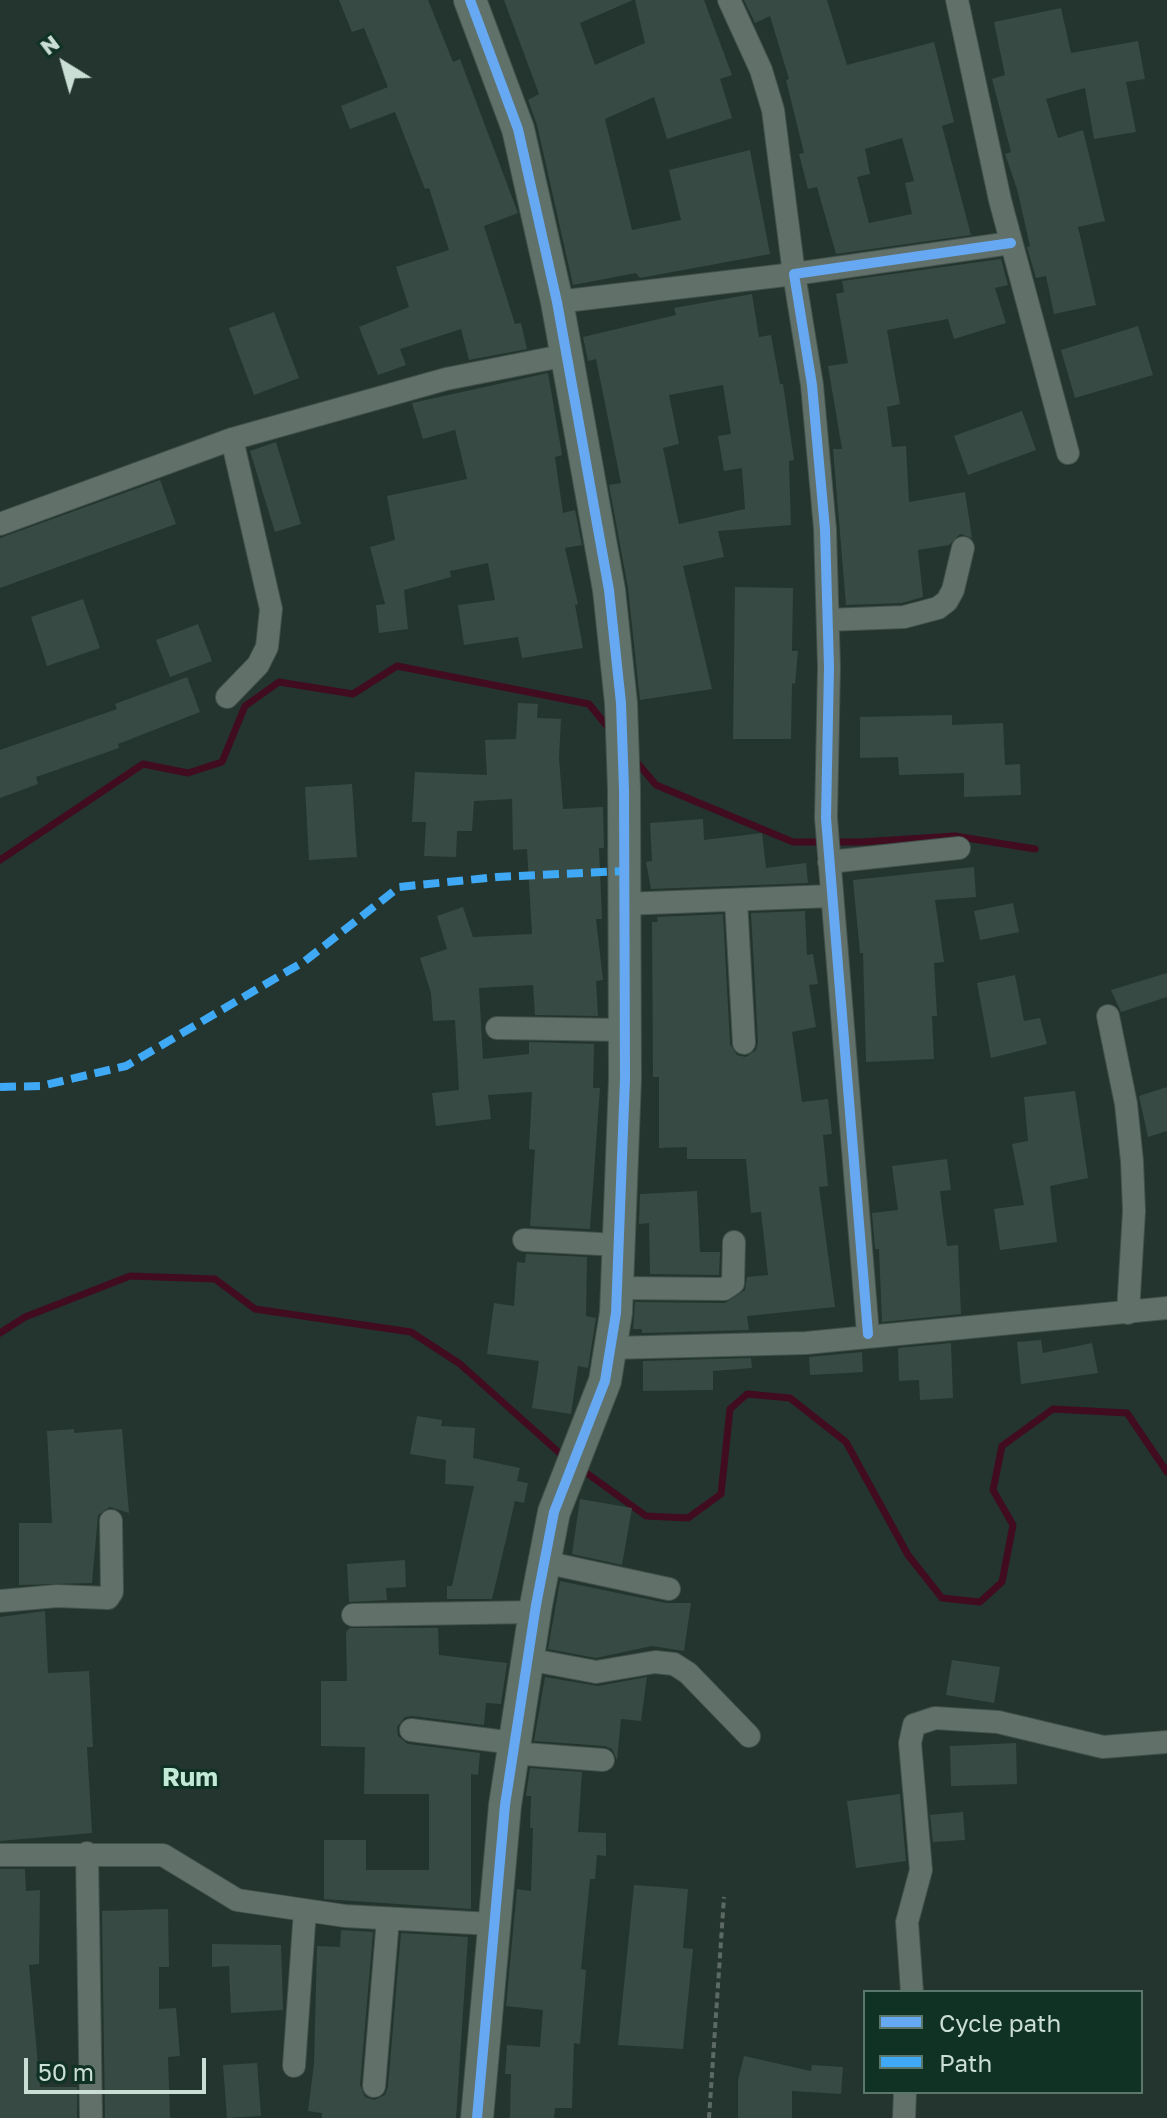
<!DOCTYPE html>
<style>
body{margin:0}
#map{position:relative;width:1167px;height:2118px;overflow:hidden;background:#23352e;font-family:"Golos Text",sans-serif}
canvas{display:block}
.legend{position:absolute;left:863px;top:1990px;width:280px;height:104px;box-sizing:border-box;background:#103225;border:2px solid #5b776b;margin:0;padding:10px 14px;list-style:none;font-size:24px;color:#cbded5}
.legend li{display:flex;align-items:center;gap:16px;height:40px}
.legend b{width:40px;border:2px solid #5b776b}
.north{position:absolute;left:24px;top:24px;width:80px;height:80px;-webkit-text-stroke:6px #103225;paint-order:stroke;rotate:323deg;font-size:22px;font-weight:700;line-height:32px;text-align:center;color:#cbded5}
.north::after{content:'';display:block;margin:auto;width:28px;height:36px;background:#cbded5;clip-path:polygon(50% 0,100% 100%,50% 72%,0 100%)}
.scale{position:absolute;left:24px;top:2058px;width:182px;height:36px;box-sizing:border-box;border:4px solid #cbded5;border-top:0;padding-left:10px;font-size:24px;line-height:28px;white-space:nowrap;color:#cbded5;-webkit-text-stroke:6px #103225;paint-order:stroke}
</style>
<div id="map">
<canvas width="1167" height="2118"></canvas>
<ul class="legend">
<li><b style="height:10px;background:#66a8f1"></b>Cycle path</li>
<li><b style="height:10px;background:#3fa9f5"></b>Path</li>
</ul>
<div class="north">N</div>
<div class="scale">50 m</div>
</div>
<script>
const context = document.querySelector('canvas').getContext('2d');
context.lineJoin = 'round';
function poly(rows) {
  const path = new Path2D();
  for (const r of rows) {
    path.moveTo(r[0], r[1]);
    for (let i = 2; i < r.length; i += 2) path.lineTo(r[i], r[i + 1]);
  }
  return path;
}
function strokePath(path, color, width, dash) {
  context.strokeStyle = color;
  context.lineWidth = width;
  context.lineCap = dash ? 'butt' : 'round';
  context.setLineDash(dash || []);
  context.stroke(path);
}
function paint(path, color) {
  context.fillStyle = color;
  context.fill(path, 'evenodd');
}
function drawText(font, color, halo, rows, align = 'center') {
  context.font = font + ' "Golos Text",sans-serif';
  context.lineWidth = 6;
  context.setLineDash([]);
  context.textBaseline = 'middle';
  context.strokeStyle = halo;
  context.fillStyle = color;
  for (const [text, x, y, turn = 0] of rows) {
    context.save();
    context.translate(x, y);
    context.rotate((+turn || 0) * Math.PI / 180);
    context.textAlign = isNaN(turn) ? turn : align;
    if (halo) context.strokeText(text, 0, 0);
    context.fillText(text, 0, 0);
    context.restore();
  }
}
strokePath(poly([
 [634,759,656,785,793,842,861,842,955,836,1035,849],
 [0,860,143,764,188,773,222,762,245,706,279,682,353,694,397,666,589,704,611,731],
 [0,1333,25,1317,130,1276,215,1279,255,1309,411,1332,460,1364,564,1457],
 [581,1469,646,1516,688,1518,721,1494,730,1409,747,1394,790,1398,846,1442,908,1555,942,1598,980,1602,1002,1582,1013,1525,993,1490,1002,1446,1053,1409,1127,1413,1167,1472]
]), '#410c1f', 7);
paint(poly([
 [339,0,428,0,453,62,460,59,518,213,484,226,515,324,521,323,527,349,469,360,461,329,400,349,406,365,378,375,359,327,409,307,396,267,449,250,429,188,425,189,395,112,350,129,341,106,388,87,364,28,352,32],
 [504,0,633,0,580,23,595,65,645,43,635,0,704,0,732,75,720,79,732,118,667,139,654,97,605,119,632,230,681,220,669,170,750,150,770,254,640,278,636,273,573,285,537,125,528,100,539,94],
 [744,0,827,0,847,65,934,42,954,122,942,126,971,235,836,254,817,187,808,189,799,154,804,153,786,80,789,79,770,16,755,23],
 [902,138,914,181,905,183,912,214,869,223,857,177,870,174,865,149],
 [1061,8,1071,53,1138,41,1145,79,1126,82,1136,132,1094,139,1085,88,1046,99,1058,138,1083,130,1105,221,1078,227,1096,305,1054,314,1046,276,1036,278,1027,247,1030,246,1017,189,1005,154,1011,152,992,79,1005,75,994,22],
 [1001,259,1008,285,995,288,1006,323,954,339,948,319,887,330,900,404,887,407,892,447,906,446,909,502,965,492,972,538,960,534,949,545,918,550,923,597,902,603,846,605,833,449,842,449,828,366,848,363,836,294,844,292,842,281],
 [752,294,759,337,771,335,780,384,783,384,794,460,789,461,791,525,718,531,724,557,683,566,712,689,640,700,628,588,609,485,621,483,596,359,588,361,583,337,676,315,674,308],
 [723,385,731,434,718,436,724,471,742,468,745,509,679,524,663,448,679,444,669,395],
 [274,312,299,378,254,395,229,328],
 [1138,326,1153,375,1075,398,1061,350],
 [548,373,562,455,555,457,563,513,575,510,582,545,565,548,578,604,575,605,583,648,522,658,518,637,464,645,458,605,495,600,488,563,450,571,451,577,404,590,408,629,379,633,376,605,385,604,370,547,395,540,387,496,467,479,455,430,423,439,412,403],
 [1022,411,1036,450,968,475,954,436],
 [276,442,301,524,275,532,250,451],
 [160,480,176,524,0,588,0,538],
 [735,587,793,588,792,651,798,651,795,684,792,683,791,739,733,739],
 [83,599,100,648,47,666,31,617],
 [198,624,212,661,170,677,156,640],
 [187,677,200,712,118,744,119,748,36,777,38,784,0,798,0,750,117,709,115,704],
 [518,703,538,704,537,718,561,719,559,758,563,809,603,807,604,848,599,848,602,919,596,919,603,980,596,981,598,1016,535,1015,533,985,479,988,483,1059,529,1054,529,1042,594,1044,593,1088,600,1088,590,1229,530,1226,535,1150,529,1149,532,1092,488,1095,491,1119,436,1126,432,1093,459,1090,455,1020,433,1021,431,993,420,958,447,949,437,916,463,907,473,937,532,934,527,849,513,850,512,799,474,801,472,831,457,831,456,857,424,856,426,822,412,822,415,772,487,775,485,740,516,739],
 [952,715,952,725,1003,723,1005,765,1020,764,1021,795,964,797,964,773,899,775,898,757,860,758,860,717],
 [352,784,357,857,309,860,305,787],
 [703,819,704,840,762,833,766,868,806,863,808,883,651,889,646,862,652,861,650,823],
 [974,867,976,897,935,900,944,962,934,963,937,1016,932,1016,934,1059,866,1062,863,953,860,953,853,880],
 [1013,903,1019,932,980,940,974,911],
 [805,911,807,955,813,954,818,984,809,985,816,1027,792,1032,802,1102,828,1099,832,1134,823,1135,828,1186,819,1187,835,1307,747,1316,749,1330,642,1333,642,1329,633,1329,635,1302,725,1303,745,1290,747,1277,768,1275,761,1212,751,1213,746,1159,687,1159,687,1147,659,1148,659,1077,653,1077,652,922,658,922,657,917,723,914,730,1044,737,1055,746,1057,756,1050,758,1042,751,913],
 [1167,973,1167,997,1121,1012,1111,990],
 [1015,975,1024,1021,1040,1018,1047,1044,991,1058,977,983],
 [1167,1087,1167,1131,1148,1137,1139,1096],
 [1075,1091,1088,1178,1050,1186,1057,1242,1000,1250,994,1209,1024,1205,1012,1144,1028,1141,1024,1097],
 [947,1159,951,1190,940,1191,947,1246,958,1245,961,1314,882,1322,879,1249,875,1249,872,1213,898,1210,892,1166],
 [697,1191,700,1252,720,1252,719,1275,650,1274,649,1223,639,1224,640,1194],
 [526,1254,587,1257,586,1316,596,1318,588,1368,578,1366,571,1414,532,1408,539,1361,487,1354,494,1303,514,1306,517,1262,525,1263],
 [1041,1340,1043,1353,1092,1343,1098,1373,1021,1384,1017,1342],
 [951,1343,953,1398,920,1400,919,1380,899,1381,898,1348],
 [862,1352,863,1372,810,1375,809,1357],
 [751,1358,752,1368,713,1371,713,1390,643,1391,643,1361],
 [417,1416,442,1420,441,1426,475,1428,473,1458,520,1468,517,1481,528,1483,524,1503,515,1501,492,1599,447,1599,447,1586,452,1586,474,1486,445,1484,446,1460,410,1454],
 [74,1429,74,1433,122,1429,129,1513,110,1507,98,1515,92,1583,19,1585,19,1523,52,1523,47,1431],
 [580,1499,632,1508,622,1565,572,1554],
 [405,1560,406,1587,386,1588,387,1600,349,1602,347,1564],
 [560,1581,666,1603,691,1603,684,1651,652,1646,596,1658,548,1649],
 [45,1611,48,1673,89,1671,93,1747,87,1747,92,1833,0,1841,0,1617],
 [350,1628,438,1628,439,1655,507,1663,501,1704,486,1703,484,1725,412,1716,405,1717,397,1727,398,1736,408,1744,480,1753,478,1775,471,1774,471,1909,324,1899,324,1840,366,1840,366,1870,429,1870,429,1794,364,1794,365,1747,321,1746,321,1681,347,1681,346,1632],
 [952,1660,1000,1667,994,1703,946,1695],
 [545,1677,598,1686,647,1677,641,1721,621,1719,617,1760,612,1749,605,1746,534,1741],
 [1016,1743,1017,1784,951,1786,950,1746],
 [530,1768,582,1772,578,1832,606,1833,606,1856,597,1855,595,1879,590,1879,581,1969,586,1970,580,2044,574,2043,572,2108,555,2108,554,2118,510,2118,511,2074,505,2074,507,2045,540,2047,543,2010,506,2006,517,1889,531,1891,533,1828,530,1828,531,1796,526,1796],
 [900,1794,906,1861,856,1868,847,1801],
 [963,1812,965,1840,933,1842,930,1815],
 [0,1869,25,1869,26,1891,40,1890,39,1964,29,1965,40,2087,77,2087,77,2118,0,2118],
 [634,1885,688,1889,683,1948,693,1949,683,2049,618,2045],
 [168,1909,169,1967,159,1967,159,2009,176,2008,180,2056,168,2057,170,2118,105,2118,102,1911],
 [341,1930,373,1932,360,2085,365,2097,374,2100,385,2095,388,2087,401,1933,468,1937,456,2118,322,2118,322,2113,308,2111,314,2064,317,1946,340,1947],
 [212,1944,281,1945,283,2010,231,2013,229,1966,212,1967],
 [744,2056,811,2071,812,2065,843,2067,841,2094,792,2091,792,2118,738,2118,738,2080],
 [257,2063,261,2116,227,2118,223,2065]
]), '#384a44');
const street = poly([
 [957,0,1000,200,1068,453],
 [557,302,794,274,773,110,761,70,729,0],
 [0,524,232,439,446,379,567,355],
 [828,620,904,617,938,608,947,601,953,590,963,548],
 [227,697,258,665,267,647,271,609,232,439],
 [829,862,959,848],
 [736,900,744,1043],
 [623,904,831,896],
 [1108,1016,1126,1104,1132,1161,1134,1211,1128,1313],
 [497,1028,624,1030],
 [524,1240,619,1245],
 [617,1288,724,1289,733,1283,734,1242],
 [868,1334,826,818,829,667,825,529,812,385,794,274,1011,243],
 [612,1348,806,1343,1167,1308],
 [544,1562,669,1589],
 [0,1601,57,1596,108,1598,112,1592,111,1521],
 [353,1615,535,1612],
 [527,1659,596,1672,655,1662,674,1664,688,1673,749,1736],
 [411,1730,514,1743],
 [512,1753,603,1760],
 [87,1853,91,2118],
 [0,1855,163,1855,237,1900,345,1916,492,1924],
 [912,1992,907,1922,921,1870,910,1743,914,1725,935,1718,998,1722,1103,1747,1167,1742],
 [294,2066,305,1910],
 [374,2086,388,1919],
 [904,2118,905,2092]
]);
const secondary = poly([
 [470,0,518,129,557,302,609,590,621,703,624,789,625,1079,616,1313,605,1381,554,1512,536,1605,505,1805,477,2118]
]);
strokePath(street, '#41514b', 24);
strokePath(secondary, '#41514b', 34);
strokePath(poly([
 [709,2118,724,1897]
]), '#5d6a64', 4, [6, 4]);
strokePath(street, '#62706a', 22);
strokePath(secondary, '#60716a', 32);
strokePath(poly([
 [0,1087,41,1086,126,1066,305,961,399,887,497,877,624,871]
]), '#3fa9f5', 8, [16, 8]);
strokePath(poly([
 [470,0,518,129,557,302,609,590,621,703,624,789,625,1079,616,1313,605,1381,554,1512,536,1605,505,1805,477,2118],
 [868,1334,826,818,829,667,825,529,812,385,794,274,1011,243]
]), '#66a8f1', 10);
drawText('bold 26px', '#c2e8d6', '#103225', [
 ["Rum",190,1778]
]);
</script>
